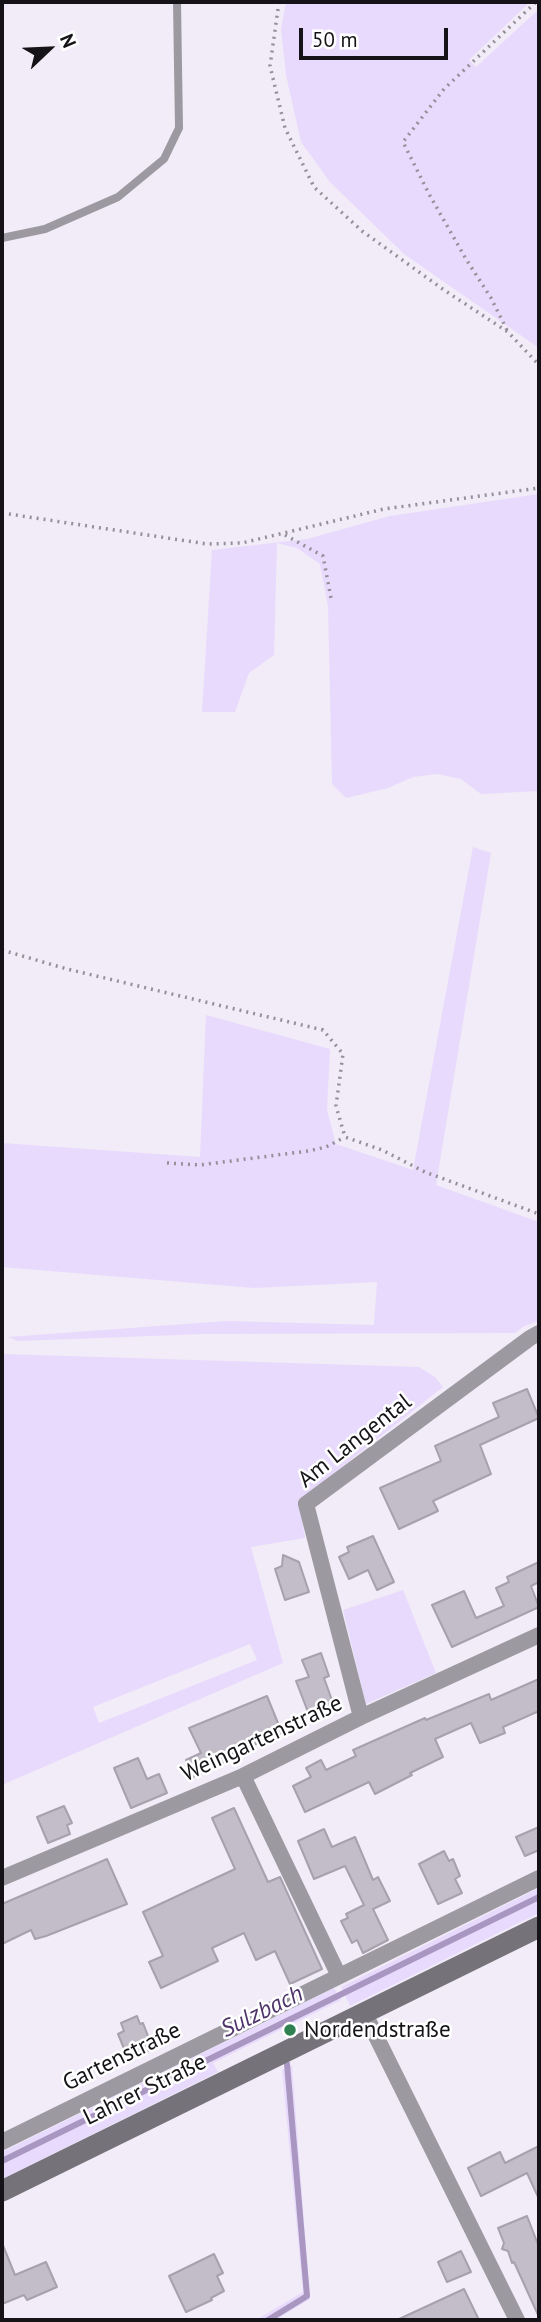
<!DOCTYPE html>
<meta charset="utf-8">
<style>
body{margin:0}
#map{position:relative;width:541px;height:2322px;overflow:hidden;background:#f1ecf8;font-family:"PT Sans",sans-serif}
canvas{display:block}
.frame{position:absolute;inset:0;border:4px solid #151317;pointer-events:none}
.north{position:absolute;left:14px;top:14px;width:70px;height:70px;-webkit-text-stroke:5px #fff;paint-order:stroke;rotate:67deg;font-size:19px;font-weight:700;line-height:28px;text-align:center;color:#151317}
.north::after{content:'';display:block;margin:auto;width:24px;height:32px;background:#151317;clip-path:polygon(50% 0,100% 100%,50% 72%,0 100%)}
.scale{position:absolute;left:299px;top:28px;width:149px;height:32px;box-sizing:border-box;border:4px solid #151317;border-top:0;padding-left:9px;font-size:21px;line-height:24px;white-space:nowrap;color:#151317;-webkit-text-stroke:5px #fff;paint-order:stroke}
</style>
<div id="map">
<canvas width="541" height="2322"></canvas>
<div class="frame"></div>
<div class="north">N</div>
<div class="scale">50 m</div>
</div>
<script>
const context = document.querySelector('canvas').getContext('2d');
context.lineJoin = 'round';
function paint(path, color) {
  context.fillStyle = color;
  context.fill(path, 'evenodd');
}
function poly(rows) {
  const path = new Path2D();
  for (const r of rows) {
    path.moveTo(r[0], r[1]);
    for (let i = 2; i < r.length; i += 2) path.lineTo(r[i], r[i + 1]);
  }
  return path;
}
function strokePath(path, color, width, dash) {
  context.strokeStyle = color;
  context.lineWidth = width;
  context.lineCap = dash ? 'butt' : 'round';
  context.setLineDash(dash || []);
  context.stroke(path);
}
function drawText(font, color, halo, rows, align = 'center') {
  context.font = font + ' "PT Sans",sans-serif';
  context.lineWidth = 5;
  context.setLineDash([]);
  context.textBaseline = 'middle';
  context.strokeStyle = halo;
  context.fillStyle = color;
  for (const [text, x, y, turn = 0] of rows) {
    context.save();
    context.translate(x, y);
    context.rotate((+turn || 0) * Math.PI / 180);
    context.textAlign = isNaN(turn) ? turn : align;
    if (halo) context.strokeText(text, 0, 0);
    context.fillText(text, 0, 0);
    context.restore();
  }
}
paint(poly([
 [286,2,530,2,469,60,476,67,539,9,539,348,404,254,330,182,301,142,286,75,281,29],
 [539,494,539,791,481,794,461,779,437,774,413,777,388,788,346,798,332,784,328,606,320,564,297,548,277,543,274,655,249,673,235,712,202,712,212,550,307,539,390,516],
 [473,847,491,853,436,1185,539,1222,539,1321,524,1326,515,1333,204,1334,18,1341,8,1337,226,1321,374,1325,377,1282,254,1288,2,1267,2,1143,200,1157,206,1015,330,1049,327,1110,336,1144,413,1170],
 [2,1354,419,1367,435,1377,443,1387,299,1501,305,1538,251,1547,283,1663,2,1785],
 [250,1644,257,1660,99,1723,93,1707],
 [403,1590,436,1673,366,1704,343,1610],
 [539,1888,539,1913,350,2006,341,1987],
 [334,1988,341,2000,213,2063,218,2072,2,2179,2,2152],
 [292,2065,310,2299,275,2320,256,2320,303,2292,282,2070]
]), '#e8dafc');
strokePath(poly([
 [2,2161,539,1897],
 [268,2320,307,2296,287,2064]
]), '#a997c1', 6);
const building = poly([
 [527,1389,539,1418,480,1445,491,1474,433,1501,438,1511,399,1529,380,1488,441,1461,435,1446,499,1417,493,1403,527,1389],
 [373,1536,394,1582,377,1590,368,1570,349,1579,339,1557,349,1552,347,1547,373,1536],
 [283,1555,299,1562,309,1592,285,1600,275,1569,282,1566,283,1555],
 [539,1562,539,1582,531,1586,539,1607,452,1647,432,1605,464,1591,476,1618,504,1606,496,1588,509,1582,507,1577,539,1562],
 [321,1653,329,1676,324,1678,333,1703,308,1712,296,1681,309,1677,302,1660,321,1653],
 [539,1679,539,1711,503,1727,505,1733,480,1743,471,1723,435,1739,443,1757,410,1773,412,1775,375,1794,369,1782,305,1812,293,1786,311,1777,306,1768,321,1760,326,1770,356,1756,353,1750,425,1718,426,1720,489,1694,491,1700,539,1679],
 [267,1696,282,1733,232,1754,233,1758,193,1777,186,1760,201,1753,189,1728,267,1696],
 [138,1758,147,1779,159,1774,167,1793,131,1808,114,1768,138,1758],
 [64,1806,72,1823,67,1825,70,1834,48,1843,37,1817,64,1806],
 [234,1808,268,1882,280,1877,322,1969,290,1984,275,1951,256,1960,244,1933,212,1948,218,1961,161,1988,149,1962,163,1956,143,1912,235,1869,212,1818,234,1808],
 [539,1827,539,1850,525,1856,516,1837,539,1827],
 [324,1829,332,1847,355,1837,373,1880,378,1877,390,1901,373,1909,388,1940,363,1953,357,1940,352,1943,341,1921,348,1918,346,1914,364,1905,345,1866,314,1879,298,1841,324,1829],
 [444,1851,449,1861,453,1859,460,1876,455,1879,462,1893,438,1904,419,1864,444,1851],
 [107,1859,127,1904,46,1936,35,1939,31,1930,2,1944,2,1904,107,1859],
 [137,2016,140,2024,143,2023,153,2049,131,2058,128,2050,125,2051,118,2034,124,2031,121,2023,137,2016],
 [539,2146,539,2199,527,2173,481,2196,468,2168,500,2152,505,2163,539,2146],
 [527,2216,539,2247,539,2317,514,2262,512,2263,508,2251,502,2249,504,2243,498,2228,527,2216],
 [2,2243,15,2275,46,2262,57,2287,27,2300,24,2295,2,2304,2,2243],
 [461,2251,471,2272,447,2282,438,2262,461,2251],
 [214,2254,223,2273,217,2276,224,2291,211,2298,212,2300,186,2312,169,2276,214,2254],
 [464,2289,479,2320,397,2320,464,2289]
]);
paint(building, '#c2bdc9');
strokePath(building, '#a6a1ac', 2);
strokePath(poly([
 [279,2,270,66,285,128,314,187,362,231,444,290,508,332,539,365],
 [507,330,491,298,466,259,429,194,403,142,444,89,536,2],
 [2,513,207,544,242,543,384,509,539,488],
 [285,535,323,556,331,598],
 [2,950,67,969,323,1030,343,1054,336,1106,345,1137,382,1150,425,1172,539,1214],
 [167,1163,200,1165,308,1151,326,1147,345,1137]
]), '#949099', 3.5, [2, 5]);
strokePath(poly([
 [2,238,45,229,118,197,164,159,179,128,177,2]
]), '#9c9aa0', 8);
strokePath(poly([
 [361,1717,306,1504,530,1338,539,1333],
 [243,1776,339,1976],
 [2,1878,243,1776,361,1717,539,1635],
 [364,2012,517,2320],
 [2,2142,539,1878]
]), '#9c9aa0', 16);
strokePath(poly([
 [2,2191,539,1927]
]), '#75727a', 21);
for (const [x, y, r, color] of [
 [290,2030,7,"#2f8152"]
]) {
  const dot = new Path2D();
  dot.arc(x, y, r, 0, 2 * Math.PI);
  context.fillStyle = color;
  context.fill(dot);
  strokePath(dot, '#fff', 2.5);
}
drawText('23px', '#151317', '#fff', [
 ["Am Langental",355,1441,-38],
 ["Weingartenstraße",262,1739,-25],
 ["Gartenstraße",122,2057,-26],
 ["Lahrer Straße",145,2090,-26]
]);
drawText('23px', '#151317', '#fff', [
 ["Nordendstraße",304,2030]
], 'left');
drawText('italic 24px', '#50356c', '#fff', [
 ["Sulzbach",262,2012,-26]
]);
</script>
